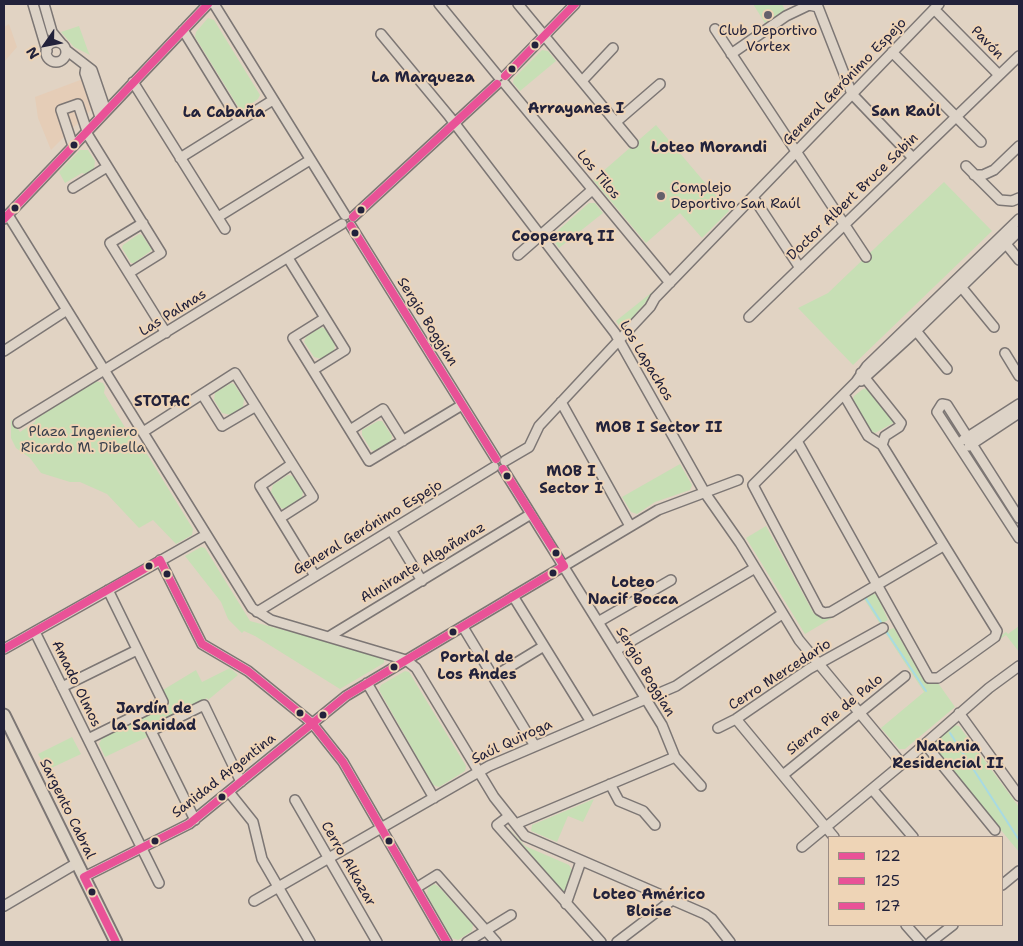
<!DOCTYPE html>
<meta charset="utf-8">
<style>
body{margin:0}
#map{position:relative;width:1023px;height:946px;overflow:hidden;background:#e1d3c3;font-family:"Shantell Sans",sans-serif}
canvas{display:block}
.frame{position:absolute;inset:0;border:5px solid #22223b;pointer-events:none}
.legend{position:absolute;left:828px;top:836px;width:175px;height:90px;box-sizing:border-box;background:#eed4b6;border:1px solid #9c8d85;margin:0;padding:6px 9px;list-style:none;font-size:15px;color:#22223b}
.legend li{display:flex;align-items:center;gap:10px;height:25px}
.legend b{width:25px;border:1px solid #9c8d85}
.north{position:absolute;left:20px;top:20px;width:50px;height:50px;-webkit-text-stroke:4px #eed4b6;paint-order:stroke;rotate:237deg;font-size:14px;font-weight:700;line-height:20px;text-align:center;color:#22223b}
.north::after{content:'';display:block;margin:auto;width:18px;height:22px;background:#22223b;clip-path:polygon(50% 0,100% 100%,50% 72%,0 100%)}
</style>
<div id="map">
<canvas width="1023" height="946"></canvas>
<div class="frame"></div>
<ul class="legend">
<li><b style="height:6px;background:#e95297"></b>122</li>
<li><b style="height:6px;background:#e95297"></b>125</li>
<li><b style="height:6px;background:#e95297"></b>127</li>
</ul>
<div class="north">N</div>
</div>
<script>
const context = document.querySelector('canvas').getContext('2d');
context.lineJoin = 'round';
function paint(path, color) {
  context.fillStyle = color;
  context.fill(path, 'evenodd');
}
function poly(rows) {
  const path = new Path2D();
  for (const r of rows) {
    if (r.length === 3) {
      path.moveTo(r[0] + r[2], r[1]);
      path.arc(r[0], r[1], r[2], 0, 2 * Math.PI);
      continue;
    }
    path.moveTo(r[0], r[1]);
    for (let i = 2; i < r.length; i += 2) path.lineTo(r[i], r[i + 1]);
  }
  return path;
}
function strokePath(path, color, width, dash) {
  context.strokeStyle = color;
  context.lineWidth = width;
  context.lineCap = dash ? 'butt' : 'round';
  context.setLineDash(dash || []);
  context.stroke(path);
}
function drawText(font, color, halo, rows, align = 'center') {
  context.font = font + ' "Shantell Sans",sans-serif';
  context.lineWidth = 4;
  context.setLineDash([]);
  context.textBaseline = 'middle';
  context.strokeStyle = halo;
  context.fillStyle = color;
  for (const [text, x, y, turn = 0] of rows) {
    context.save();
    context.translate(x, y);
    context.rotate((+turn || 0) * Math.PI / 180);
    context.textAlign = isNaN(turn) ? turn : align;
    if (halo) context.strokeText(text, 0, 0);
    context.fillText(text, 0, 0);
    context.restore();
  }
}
paint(poly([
 [9,24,17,47,4,62,4,27],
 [83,79,93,108,51,150,38,118,35,97]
]), '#e5cdb7');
paint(poly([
 [753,4,782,4,785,10,765,23],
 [208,18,214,20,260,95,258,99,244,109,239,108,195,37,196,32],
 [79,26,88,51,90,55,74,47,61,32],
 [542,50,548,51,556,61,520,91,513,83,514,78],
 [656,125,729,211,702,238,680,213,646,243,593,180],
 [80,150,88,150,95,161,94,169,86,174,82,173,65,183,59,172],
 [944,182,992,231,853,365,798,308,828,293],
 [589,203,595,203,603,213,559,248,553,240,554,234],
 [139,234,142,235,152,250,134,263,131,263,122,248,123,245],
 [661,285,624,327,620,327,616,321],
 [321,327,326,329,335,344,334,351,322,359,314,357,304,342,306,337],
 [95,381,103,383,105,387,104,393,140,452,147,454,193,529,192,535,176,544,153,520,139,528,107,494,80,482,70,482,41,473,30,458,16,448,11,438,11,419,20,432,35,422,36,419],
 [231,383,234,384,244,399,243,407,231,415,222,413,214,400,215,393],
 [868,388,895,422,875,433,870,431,853,400,854,396,863,389],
 [378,421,382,421,392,436,391,441,375,451,371,450,362,435,362,430],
 [680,464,692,485,690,490,655,502,637,514,631,512,622,497],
 [288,475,293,476,303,492,302,498,285,509,281,508,271,492,273,485],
 [766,526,814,614,830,617,872,592,878,597,888,620,880,624,864,599,805,634,746,538],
 [201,547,205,548,250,621,384,657,384,663,340,689,255,636,244,631,242,633,228,619,221,602,185,556],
 [1019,626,1019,652,1006,635,938,683,955,707,905,749,899,749,881,728,924,692,884,631,894,628,922,678,932,684,1006,632,1008,634],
 [230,668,238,675,208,700,207,698,144,729,147,737,105,757,99,744,102,738,170,705,163,690,196,670,202,682],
 [405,671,409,672,466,766,465,771,439,787,433,785,379,690,381,685],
 [954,725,959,726,1019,807,1019,852,933,748,934,742],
 [72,737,81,754,47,770,38,754],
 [594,799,583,822,568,816,557,842,531,831,532,825],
 [506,825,525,846,569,865,572,870,566,891,561,891],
 [434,884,438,886,473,925,472,931,458,940,452,938,427,895,428,888]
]), '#c7dfb5');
strokePath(poly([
 [865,597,881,622],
 [886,631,926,691],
 [950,733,1019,840]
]), '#a8dae2', 2);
const minor = poly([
 [33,4,47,51],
 [44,4,52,32,61,43],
 [214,4,345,215],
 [439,4,498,76],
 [518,4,633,143],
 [934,9,999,75],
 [715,29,866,257],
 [183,30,239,121],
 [381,34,449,116,615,333,705,493,740,543,799,640,902,764],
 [56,52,10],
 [66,50,92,70,106,111],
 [892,52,981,142],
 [731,54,786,16,809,5,818,7,852,94,913,158],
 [86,67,85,73,100,117],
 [505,76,575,4],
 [582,81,613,48],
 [133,82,225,229],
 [505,84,670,283],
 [616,122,660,84],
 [86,132,161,253,129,273],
 [73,146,61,110,78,104,87,131],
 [180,158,273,100],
 [966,166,1000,200,1012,201,1019,198],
 [974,175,983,175,994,170,1019,146],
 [73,188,107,167],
 [753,197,800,268],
 [8,215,252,608,271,620,406,660,416,668,494,797,525,836,705,914,712,919,730,942],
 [218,217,310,160],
 [353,217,497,84],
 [4,219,208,4],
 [143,223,110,243,166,333],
 [351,226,496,459],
 [1002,239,1019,260],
 [518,255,592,190],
 [288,258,345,350,313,370],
 [958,283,994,327],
 [749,317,1019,56],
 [325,318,293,338,369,461,462,405],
 [913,327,947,369],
 [4,351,67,310],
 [1005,353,1019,376],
 [861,381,916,331,1019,231],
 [202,394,222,426,256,406],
 [844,395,868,436,882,445],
 [561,402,630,526],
 [18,423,342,224],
 [350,430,383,409,403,441],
 [143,432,235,373,313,497,280,518],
 [963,440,1019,404],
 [797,441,929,678,938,678,995,637,997,631,882,445,885,436,899,427,901,423,861,373],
 [969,446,1019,413],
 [505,461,529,447,539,426,650,307,655,298,939,4],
 [292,464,260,486,315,576],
 [503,469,662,725,675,757,701,786],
 [1019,518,947,405,942,404,937,412,1019,538],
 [391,530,422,581],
 [943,546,831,612,824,613,819,610,753,485,856,382,867,366,1019,219],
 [160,560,202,644,248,671,312,723,343,762,447,942],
 [513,596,591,722],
 [257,612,494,467],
 [598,622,671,580],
 [463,627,535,746],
 [35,632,159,883],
 [330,636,531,514],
 [4,649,206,535],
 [616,650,755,568],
 [493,677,544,646],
 [367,683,434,798],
 [62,687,137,650],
 [959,713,1019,796],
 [736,719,834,837],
 [718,728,736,719,809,669,883,628],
 [88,739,163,702,108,590],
 [925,744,995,830],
 [783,775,905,676],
 [610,784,619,801,643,811,655,825],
 [872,789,913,837],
 [229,792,253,822,262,859,310,942],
 [295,800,377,942],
 [509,816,497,825,601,942],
 [195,820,151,731,204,705,241,782],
 [516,824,675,757],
 [802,847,902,764,989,688,1019,666],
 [84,877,189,824,346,696,658,510,738,480],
 [1002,885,1019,871],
 [416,888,437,875,496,942],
 [254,901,489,766,676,686,782,614],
 [566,904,581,861],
 [4,906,77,863],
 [906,925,921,942],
 [467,942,511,915],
 [617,942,671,901],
 [931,942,953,925]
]);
const major = poly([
 [4,715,116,942]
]);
strokePath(minor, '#7c7674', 12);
strokePath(major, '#7c7674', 15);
strokePath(minor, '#ddd3c7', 9);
strokePath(major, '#ded4c6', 11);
strokePath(poly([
 [505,76,575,4],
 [353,217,497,84],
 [351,226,496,459],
 [116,942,84,877,189,824,346,696,564,566,503,469]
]), '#e95297', 8);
strokePath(poly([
 [4,649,160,560,202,644,248,671,312,723,343,762,447,942]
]), '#e95297', 8);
strokePath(poly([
 [4,219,208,4]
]), '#e95297', 8);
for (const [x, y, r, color] of [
 [768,15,5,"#65606b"],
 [535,45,4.5,"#22223b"],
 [512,69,4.5,"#22223b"],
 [74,145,4.5,"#22223b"],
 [661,196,5,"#65606b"],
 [15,208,4.5,"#22223b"],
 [361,210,4.5,"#22223b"],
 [355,233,4.5,"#22223b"],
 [507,476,4.5,"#22223b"],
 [556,553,4.5,"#22223b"],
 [149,566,4.5,"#22223b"],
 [553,573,4.5,"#22223b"],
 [167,574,4.5,"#22223b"],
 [453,632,4.5,"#22223b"],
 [394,667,4.5,"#22223b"],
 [300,713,4.5,"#22223b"],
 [323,715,4.5,"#22223b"],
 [222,797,4.5,"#22223b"],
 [155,841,4.5,"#22223b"],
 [389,841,4.5,"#22223b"],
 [92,892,4.5,"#22223b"]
]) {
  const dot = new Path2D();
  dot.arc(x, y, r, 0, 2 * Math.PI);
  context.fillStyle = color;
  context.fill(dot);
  strokePath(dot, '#eed4b6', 2);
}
drawText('14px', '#22223b', '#eed4b6', [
 ["Club Deportivo",768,31],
 ["Vortex",768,47],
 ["Complejo",671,188,"left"],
 ["Deportivo San Raúl",671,204,"left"]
]);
drawText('14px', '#22223b', '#eed4b6', [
 ["Pavón",987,43,46],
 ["General Gerónimo Espejo",845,82,-46],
 ["Los Tilos",598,175,50],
 ["Doctor Albert Bruce Sabin",853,197,-44],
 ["Las Palmas",173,313,-32],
 ["Sergio Boggian",427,322,58],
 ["Los Lapachos",646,361,59],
 ["General Gerónimo Espejo",368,528,-31],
 ["Almirante Algañaraz",423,563,-31],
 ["Sergio Boggian",645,672,59],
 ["Cerro Mercedario",780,675,-33],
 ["Amado Olmos",76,684,64],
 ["Sierra Pie de Palo",835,715,-39],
 ["Saúl Quiroga",512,742,-25],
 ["Sanidad Argentina",224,776,-38],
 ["Sargento Cabral",67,809,64],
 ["Cerro Alkazar",348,864,60]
]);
drawText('14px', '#38404c', '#eed4b6', [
 ["Plaza Ingeniero",83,432],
 ["Ricardo M. Dibella",83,448]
]);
drawText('bold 15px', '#22223b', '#eed4b6', [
 ["La Marqueza",423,78],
 ["Arrayanes I",576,109],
 ["San Raúl",906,112],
 ["La Cabaña",224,113],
 ["Loteo Morandi",709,148],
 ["Cooperarq II",563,237],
 ["STOTAC",162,402],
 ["MOB I Sector II",659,428],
 ["MOB I",571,472],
 ["Sector I",571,489],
 ["Loteo",633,583],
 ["Nacif Bocca",633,600],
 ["Portal de",477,658],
 ["Los Andes",477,675],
 ["Jardín de",154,709],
 ["la Sanidad",154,726],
 ["Natania",948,747],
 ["Residencial II",948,764],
 ["Loteo Américo",649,895],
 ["Bloise",649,912]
]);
</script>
